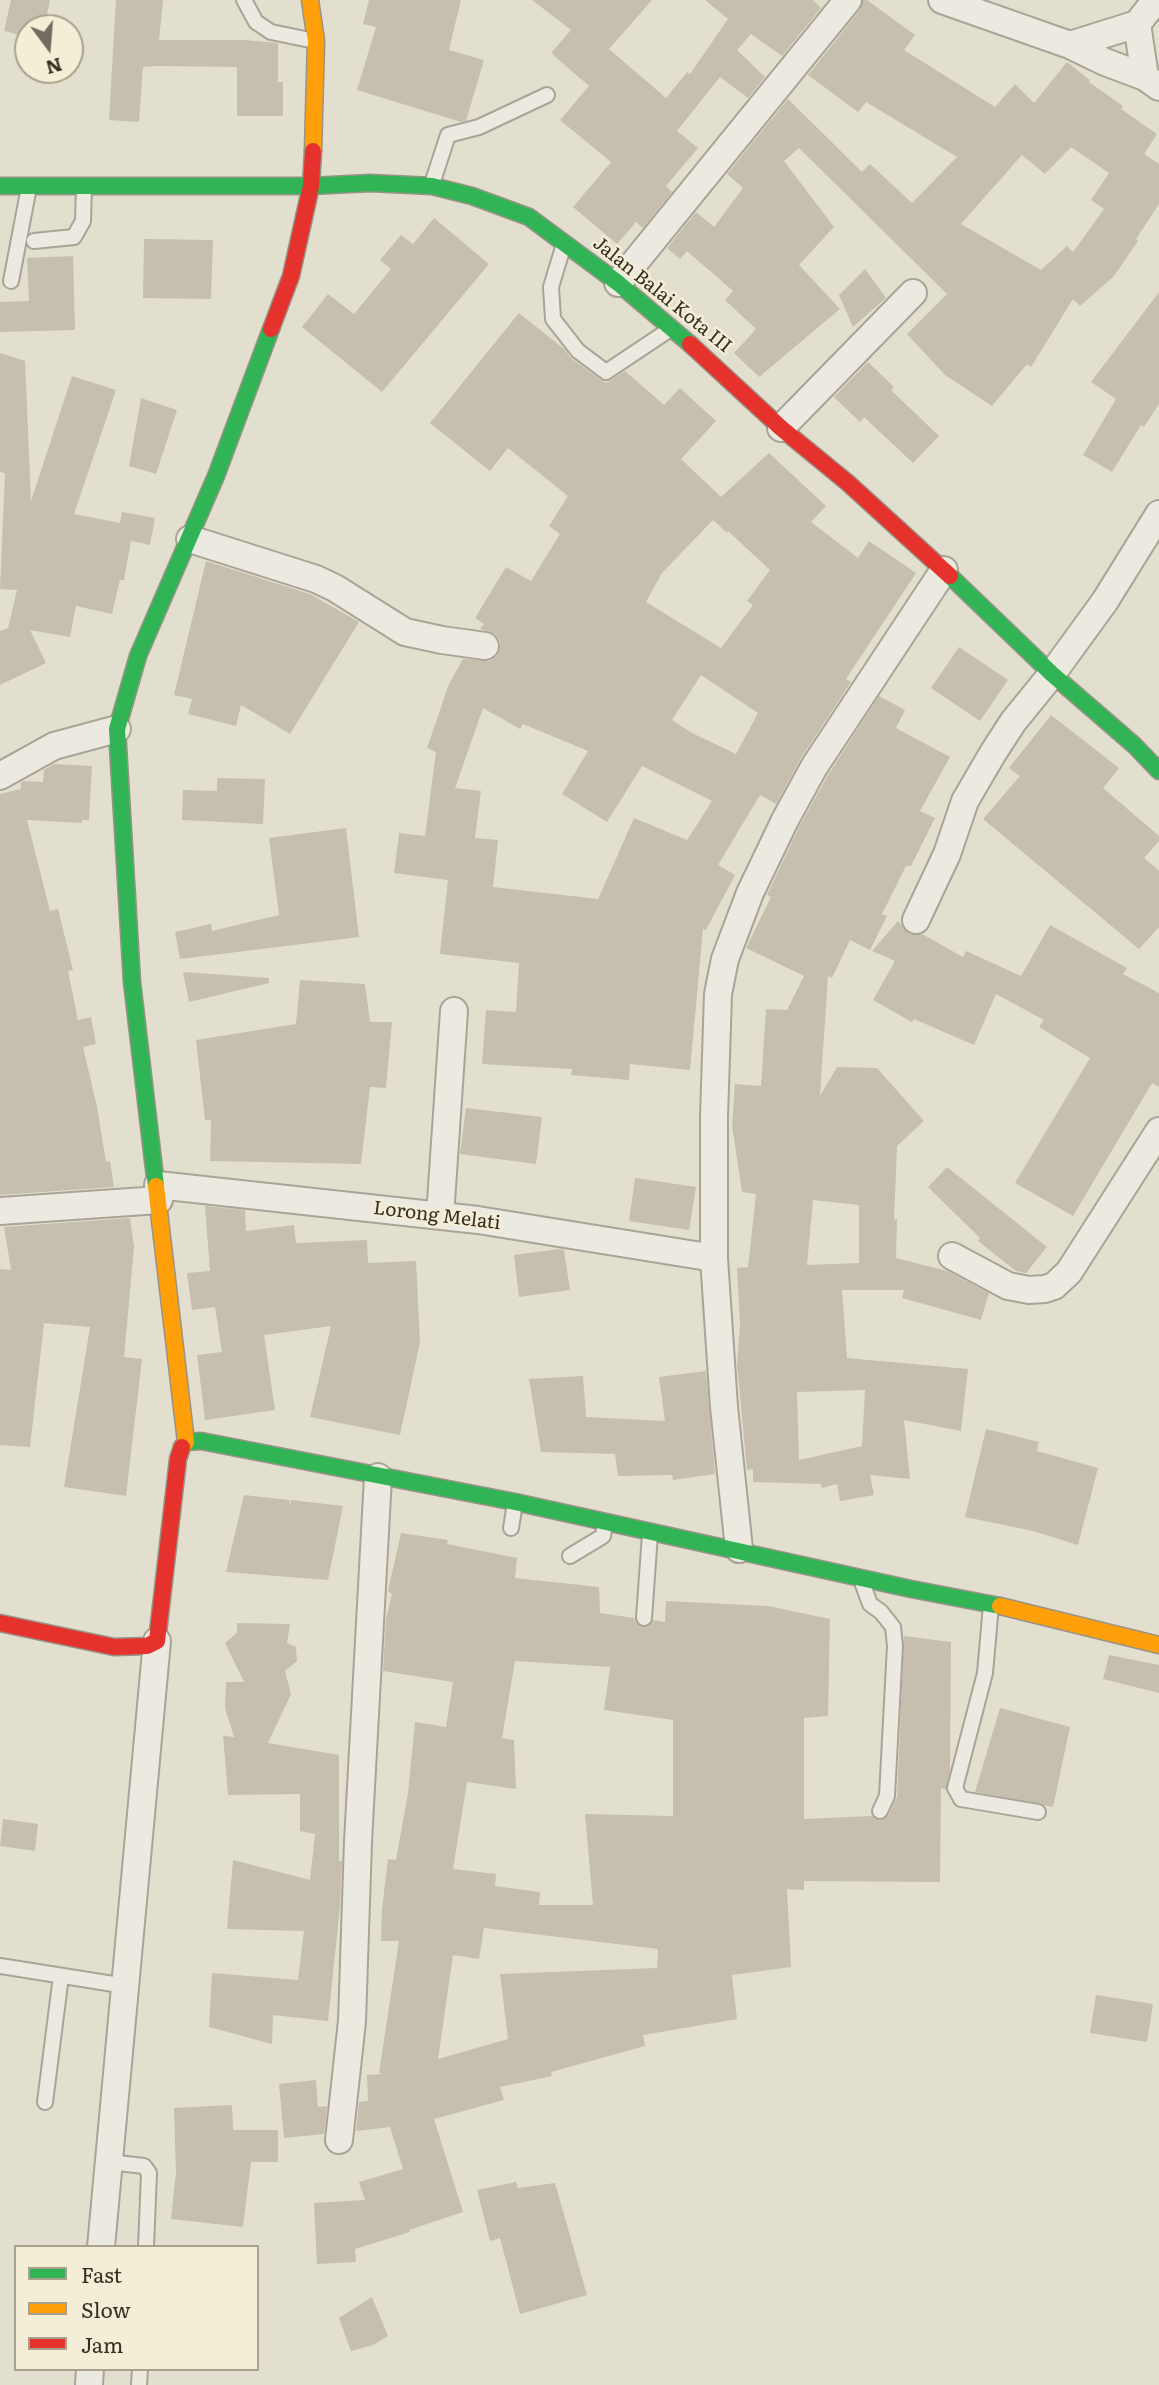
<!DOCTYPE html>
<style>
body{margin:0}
#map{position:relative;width:1159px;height:2385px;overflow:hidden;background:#e3dfce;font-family:Literata,serif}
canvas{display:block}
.legend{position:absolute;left:14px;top:2245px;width:245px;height:126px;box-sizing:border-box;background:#f3eed5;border:2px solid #a8a18d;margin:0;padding:9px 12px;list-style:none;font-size:21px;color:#372d20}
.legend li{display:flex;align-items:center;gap:14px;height:35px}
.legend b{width:35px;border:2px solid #a8a18d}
.north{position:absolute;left:14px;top:14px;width:70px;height:70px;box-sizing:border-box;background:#f3eed5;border:2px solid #a8a18d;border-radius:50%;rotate:164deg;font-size:19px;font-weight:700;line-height:28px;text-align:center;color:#372d20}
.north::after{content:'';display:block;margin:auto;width:24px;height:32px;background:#736b5d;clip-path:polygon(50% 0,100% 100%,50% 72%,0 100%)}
</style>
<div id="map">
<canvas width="1159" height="2385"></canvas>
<ul class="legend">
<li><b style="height:9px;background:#30b455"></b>Fast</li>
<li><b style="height:9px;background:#ff9f0a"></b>Slow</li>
<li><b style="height:9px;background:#e5322d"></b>Jam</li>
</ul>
<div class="north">N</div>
</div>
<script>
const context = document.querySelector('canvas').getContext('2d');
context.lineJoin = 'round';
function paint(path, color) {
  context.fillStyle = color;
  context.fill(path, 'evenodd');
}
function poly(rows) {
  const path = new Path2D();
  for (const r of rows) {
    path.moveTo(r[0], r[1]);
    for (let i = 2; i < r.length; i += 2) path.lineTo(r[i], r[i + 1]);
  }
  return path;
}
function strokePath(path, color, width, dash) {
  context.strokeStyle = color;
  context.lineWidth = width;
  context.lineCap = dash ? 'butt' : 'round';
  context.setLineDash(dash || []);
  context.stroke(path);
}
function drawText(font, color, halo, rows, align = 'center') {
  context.font = font + ' Literata,serif';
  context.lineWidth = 5;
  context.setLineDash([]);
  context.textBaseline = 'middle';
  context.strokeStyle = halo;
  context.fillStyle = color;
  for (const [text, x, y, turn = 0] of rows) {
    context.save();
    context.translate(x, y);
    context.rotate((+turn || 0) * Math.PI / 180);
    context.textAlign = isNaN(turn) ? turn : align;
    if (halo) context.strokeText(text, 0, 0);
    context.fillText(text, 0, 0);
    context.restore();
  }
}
paint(poly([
 [11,0,50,0,44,28,28,28,28,37,4,31],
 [116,0,163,0,159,40,244,40,278,43,278,82,283,82,283,116,237,116,237,67,157,66,143,67,139,122,109,120],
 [369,0,461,0,449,50,484,60,466,121,461,122,357,90,376,27,363,24],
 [532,0,652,0,609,49,666,98,687,72,690,74,728,19,705,0,813,0,821,8,782,56,751,34,737,50,765,77,748,98,720,77,677,131,698,148,666,186,672,192,643,228,636,222,617,244,573,207,611,162,560,120,589,86,551,53,571,30],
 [863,0,867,0,915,35,904,50,995,107,1015,84,1034,103,1067,62,1090,80,1089,82,1123,106,1121,109,1157,134,1144,154,1159,164,1159,204,1136,239,1138,241,1114,276,1080,306,1073,299,1031,367,1027,364,992,406,945,375,907,334,947,294,799,148,784,161,834,227,799,265,840,309,759,377,734,353,756,329,725,300,733,291,687,251,680,259,667,248,696,212,714,227,743,188,727,174,788,99,862,172,870,164,912,203,957,157,866,102,858,112,808,75,860,10],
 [1071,147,1109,173,1091,200,1104,209,1073,252,1067,246,1041,270,961,224,1022,155,1045,174],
 [434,218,489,264,382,392,302,327,328,294,354,314,391,269,380,260,401,235,413,244],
 [144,239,213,240,211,299,143,298],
 [73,256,75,330,0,332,0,302,29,301,27,258],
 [865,269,886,298,853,327,839,295],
 [1159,292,1159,404,1144,427,1141,425,1112,472,1083,455,1116,399,1091,382],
 [519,313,564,349,572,359,601,380,606,383,625,371,664,405,680,388,716,421,681,459,721,497,769,453,826,506,811,522,858,558,869,541,916,573,846,679,851,682,801,758,776,804,760,795,718,865,735,875,706,930,703,929,690,1070,630,1064,629,1080,571,1075,572,1069,482,1064,486,1010,516,1012,519,963,440,954,448,880,394,873,399,833,425,836,436,752,427,748,449,684,463,659,490,661,497,656,500,649,500,641,495,634,480,629,484,624,475,618,506,567,531,581,560,534,549,526,568,496,508,448,490,471,430,423],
 [713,520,727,533,728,531,770,570,747,601,753,605,721,648,646,602,662,573],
 [701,675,758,713,736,754,692,733,672,720],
 [483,708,520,729,523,724,588,751,562,794,607,822,642,766,712,801,687,840,634,818,598,899,493,887,498,840,475,838,481,791,455,788],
 [0,353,25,361,31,501,72,376,116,390,74,514,120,523,122,512,155,518,150,545,131,541,124,580,120,580,112,614,76,606,70,637,30,630,46,663,0,685,0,631,8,628,17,590,0,589,5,473,0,472],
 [868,362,894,387,891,390,939,436,913,463,864,417,860,422,834,397],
 [141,398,177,410,156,474,129,466],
 [206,561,310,594,359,622,290,734,241,705,236,726,188,714,192,699,174,695],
 [959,647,1008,680,980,721,931,688],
 [879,696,905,710,896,728,950,757,920,811,935,818,911,866,906,866,882,914,887,916,870,950,850,940,832,978,828,976,820,1096,837,1067,877,1068,924,1121,897,1146,894,1221,897,1218,896,1258,947,1271,989,1293,981,1320,902,1298,904,1290,842,1290,847,1358,968,1369,961,1431,904,1420,910,1479,870,1475,874,1495,840,1501,837,1484,822,1488,821,1484,753,1482,753,1469,747,1470,737,1364,740,1325,737,1268,748,1267,756,1194,742,1192,732,1125,735,1084,761,1086,766,1009,787,1010,804,976,746,948,771,897,767,895,799,827,828,775],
 [813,1200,859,1205,859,1263,807,1265],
 [865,1390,862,1446,799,1460,797,1392],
 [1051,715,1119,768,1103,788,1159,836,1159,841,1144,858,1159,871,1159,927,1139,949,983,819,1020,776,1009,768],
 [54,764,92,766,89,820,82,820,82,823,27,820,50,911,58,909,73,970,68,971,78,1020,91,1017,96,1044,83,1047,97,1107,106,1162,110,1161,114,1187,0,1195,0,794,21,789,21,782,24,781,43,782,44,770],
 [217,778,265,779,263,824,182,820,183,790,217,791],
 [346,828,359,937,180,959,175,932,211,924,212,931,279,915,269,838],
 [898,921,910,934,922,934,963,957,966,951,1021,976,1050,925,1127,968,1123,974,1159,993,1159,1087,1152,1083,1073,1216,1015,1183,1090,1058,1039,1027,1044,1020,996,994,974,1045,914,1019,912,1022,873,1000,895,961,872,951],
 [183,972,269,978,269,983,189,1002],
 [300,980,365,984,370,1022,392,1022,386,1088,370,1087,361,1164,210,1161,211,1120,205,1120,196,1040,296,1024],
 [466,1108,542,1117,536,1164,460,1154],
 [947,1167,1047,1247,1026,1273,1016,1271,978,1241,980,1238,928,1187],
 [635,1178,696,1187,689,1230,629,1221],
 [205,1206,245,1210,246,1231,294,1225,296,1243,367,1240,368,1263,416,1261,420,1342,400,1435,310,1417,331,1326,264,1335,275,1410,205,1420,197,1355,222,1352,215,1307,192,1310,187,1273,210,1271],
 [130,1218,134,1247,124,1357,142,1359,126,1496,64,1487,90,1327,44,1323,30,1447,0,1445,0,1269,11,1270,4,1227],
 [560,1249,564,1250,570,1290,519,1297,514,1255],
 [706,1371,715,1474,673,1480,672,1475,618,1476,615,1454,541,1452,529,1379,583,1376,586,1417,665,1421,659,1377],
 [986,1429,1039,1442,1037,1451,1098,1468,1078,1545,1033,1531,965,1517],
 [244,1495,289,1500,290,1505,291,1500,343,1506,328,1580,226,1572],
 [401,1533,448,1540,447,1544,517,1558,515,1578,599,1587,600,1613,634,1618,636,1623,643,1627,649,1626,653,1620,665,1622,666,1601,768,1606,830,1619,828,1716,804,1718,804,1819,872,1816,880,1821,888,1816,897,1797,904,1636,951,1642,950,1770,946,1790,941,1788,940,1882,804,1881,804,1890,787,1889,791,1967,732,1975,737,2019,643,2035,645,2046,551,2072,552,2076,500,2087,504,2100,434,2119,463,2212,409,2230,410,2232,355,2249,356,2262,317,2264,314,2203,365,2200,359,2182,403,2169,390,2127,356,2131,359,2102,368,2101,367,2075,382,2074,379,2073,399,1941,381,1941,382,1909,388,1859,396,1860,408,1793,415,1722,446,1727,453,1682,383,1671,386,1619,392,1594,388,1591],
 [515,1661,610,1667,604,1710,673,1720,673,1816,585,1814,593,1905,539,1905,540,1892,495,1886,496,1874,453,1869,467,1782,516,1789,514,1740,502,1738],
 [484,1928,658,1949,657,1968,500,1974,508,2039,438,2059,453,1955,479,1959],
 [237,1623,290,1624,287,1643,296,1647,297,1661,285,1671,291,1694,268,1743,339,1755,339,1861,342,1861,340,1906,328,2021,273,2015,272,2044,209,2027,212,1973,298,1980,304,1931,227,1929,233,1860,310,1880,315,1834,300,1831,300,1794,228,1795,223,1736,234,1737,225,1708,226,1682,244,1682,225,1643,237,1633],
 [1109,1655,1159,1665,1159,1693,1103,1679],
 [1000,1708,1070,1727,1053,1807,975,1792],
 [3,1819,38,1824,35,1851,0,1846],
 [1096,1995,1153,2004,1147,2042,1090,2033],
 [316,2080,318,2107,327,2106,324,2134,284,2138,279,2084],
 [232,2105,233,2130,278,2130,278,2162,251,2162,243,2227,171,2219,176,2173,174,2108],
 [516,2182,518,2188,555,2183,587,2295,520,2314,500,2238,490,2241,477,2190],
 [372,2297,388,2336,373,2345,351,2351,339,2318]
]), '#c6beaf');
const lane = poly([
 [244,0,256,22,271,32,315,41],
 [432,184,448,135,479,127,547,95],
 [34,241,74,237,83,221,84,187],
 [564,244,551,287,553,319,578,351,606,372,669,330],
 [11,281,29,187],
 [511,1528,515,1503],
 [570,1556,603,1536,605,1523],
 [862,1582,870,1604,881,1612,893,1627,895,1646,887,1796,880,1811],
 [991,1605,985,1673,955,1788,961,1799,1038,1812],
 [644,1618,650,1534],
 [0,1966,126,1986],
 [45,2102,61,1976],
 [109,2162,144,2166,149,2173,146,2247],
 [139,2385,140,2369]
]);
const street = poly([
 [942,0,1070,45,1105,62,1145,77,1159,87],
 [1070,45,1137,24],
 [1145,77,1137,24,1156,0],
 [618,283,848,0],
 [781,428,913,293],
 [190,539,316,579,335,588,405,632,442,640,485,646],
 [0,776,54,746,117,729],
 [916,920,947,854,965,801,993,753,1013,722,1052,674,1105,601,1159,514],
 [158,1185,478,1220,714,1258],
 [0,1211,159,1200],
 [440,1216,454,1011],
 [952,1256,1008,1286,1029,1290,1045,1289,1054,1286,1069,1272,1159,1131],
 [739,1549,724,1407,714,1258,714,1117,718,994,725,959,750,893,785,820,814,767,944,570],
 [339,2140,352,2021,358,1842,378,1477],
 [101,2247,157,1641],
 [89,2385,90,2369]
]);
const fast = poly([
 [0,186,311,186,370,183,432,186,472,196,529,217,618,283,690,344],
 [950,576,1052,674,1134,745,1159,771],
 [156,1186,132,982,117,729,138,656,216,476,271,329],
 [186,1442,201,1441,515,1502,911,1589,1000,1606]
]);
const slow = poly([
 [310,0,316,41,313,151],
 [156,1186,186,1442,182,1447],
 [1000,1606,1159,1645]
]);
const jam = poly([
 [271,329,291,276,311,186,313,151],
 [690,344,781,428,848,483,950,576],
 [0,1623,114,1647,147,1646,157,1641,178,1459,182,1447]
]);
strokePath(lane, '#a9a497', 18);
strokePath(street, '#a9a497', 30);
strokePath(fast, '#989387', 19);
strokePath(slow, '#989387', 19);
strokePath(jam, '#989387', 19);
strokePath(lane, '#ece9e0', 14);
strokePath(street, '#ece9e0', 26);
strokePath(fast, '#30b455', 16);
strokePath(slow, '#ff9f0a', 16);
strokePath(jam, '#e5322d', 16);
drawText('19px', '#372d20', '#f3eed5', [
 ["Jalan Balai Kota III",662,295,39],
 ["Lorong Melati",437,1216,7]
]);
</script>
